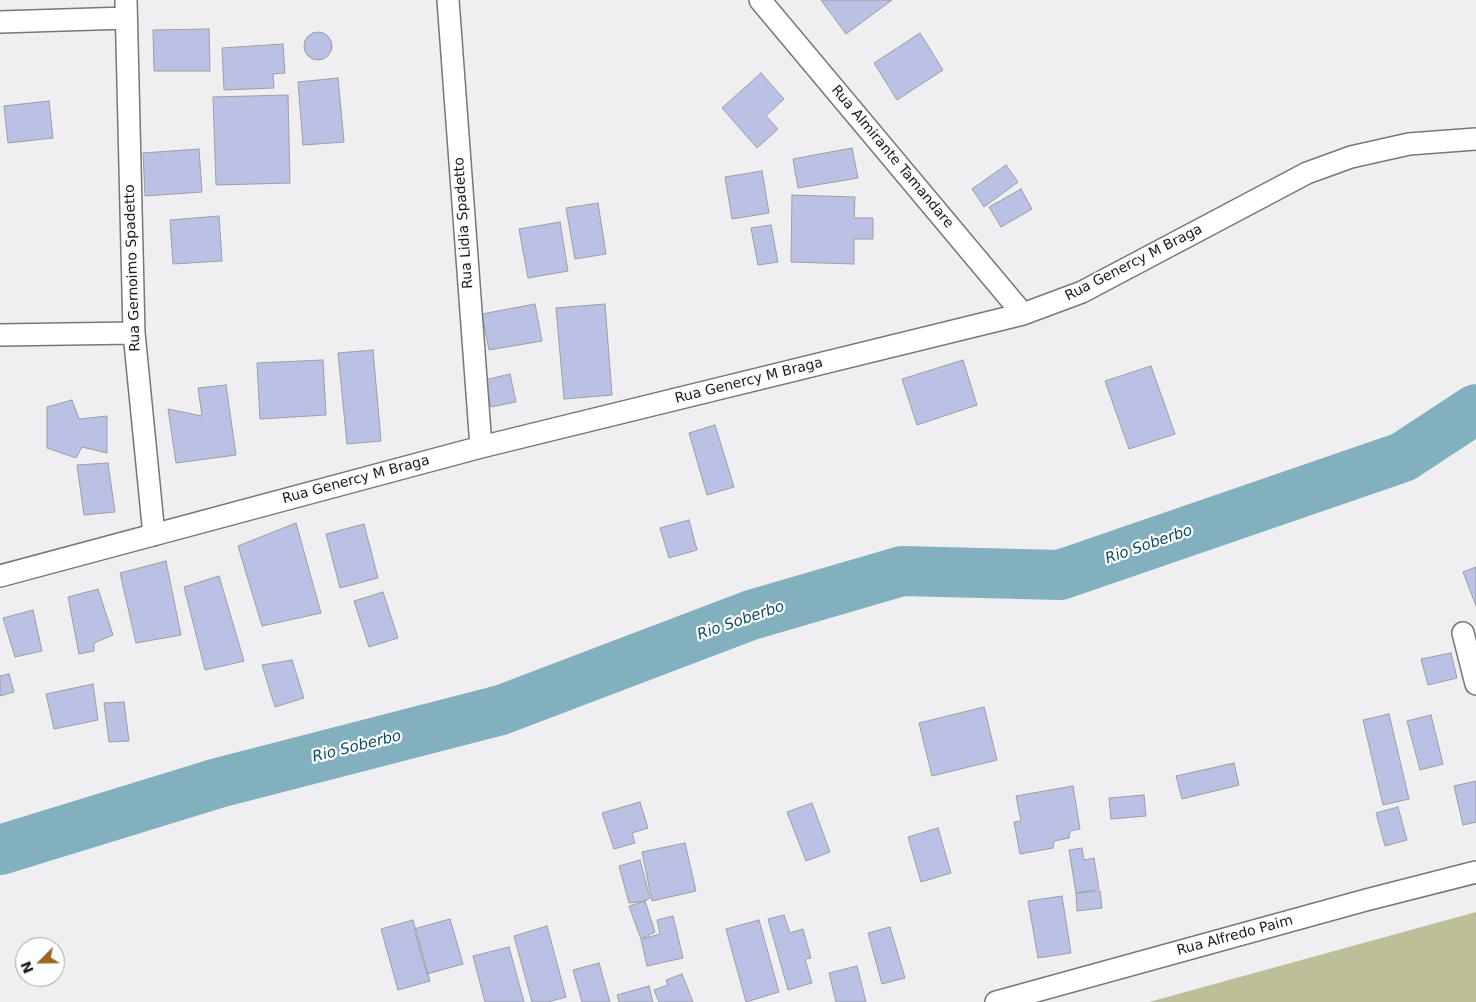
<!DOCTYPE html>
<style>
body{margin:0}
#map{position:relative;width:1476px;height:1002px;overflow:hidden;background:#efeff1;font-family:"DejaVu Sans",sans-serif}
canvas{display:block}
.north{position:absolute;left:15px;top:937px;width:50px;height:50px;box-sizing:border-box;background:#fcfdff;border:1px solid #a2a2a4;border-radius:50%;rotate:247deg;font-size:14px;font-weight:700;line-height:20px;text-align:center;color:#1a1a1b}
.north::after{content:'';display:block;margin:auto;width:18px;height:22px;background:#9d6521;clip-path:polygon(50% 0,100% 100%,50% 72%,0 100%)}
</style>
<div id="map">
<canvas width="1476" height="1002"></canvas>
<div class="north">N</div>
</div>
<script>
const context = document.querySelector('canvas').getContext('2d');
context.lineJoin = 'round';
function paint(path, color) {
  context.fillStyle = color;
  context.fill(path, 'evenodd');
}
function poly(rows) {
  const path = new Path2D();
  for (const r of rows) {
    if (r.length === 3) {
      path.moveTo(r[0] + r[2], r[1]);
      path.arc(r[0], r[1], r[2], 0, 2 * Math.PI);
      continue;
    }
    path.moveTo(r[0], r[1]);
    for (let i = 2; i < r.length; i += 2) path.lineTo(r[i], r[i + 1]);
  }
  return path;
}
function strokePath(path, color, width, dash) {
  context.strokeStyle = color;
  context.lineWidth = width;
  context.lineCap = dash ? 'butt' : 'round';
  context.setLineDash(dash || []);
  context.stroke(path);
}
function drawText(font, color, halo, rows, align = 'center') {
  context.font = font + ' "DejaVu Sans",sans-serif';
  context.lineWidth = 4.5;
  context.setLineDash([]);
  context.textBaseline = 'middle';
  context.strokeStyle = halo;
  context.fillStyle = color;
  for (const [text, x, y, turn = 0] of rows) {
    context.save();
    context.translate(x, y);
    context.rotate((+turn || 0) * Math.PI / 180);
    context.textAlign = isNaN(turn) ? turn : align;
    if (halo) context.strokeText(text, 0, 0);
    context.fillText(text, 0, 0);
    context.restore();
  }
}
paint(poly([
 [1476,912,1476,1002,1149,1002]
]), '#bcbf98');
strokePath(poly([
 [0,850,218,783,501,710,751,615,902,571,1060,575,1403,457,1476,409]
]), '#83b0be', 50);
const building = poly([
 [821,0,892,0,846,34,821,0],
 [209,29,210,71,154,71,153,30,209,29],
 [318,46,14],
 [920,33,943,70,897,100,874,63,920,33],
 [283,44,285,73,273,74,274,88,224,90,222,48,283,44],
 [761,73,784,99,766,116,778,129,757,148,722,108,761,73],
 [338,78,344,142,303,145,298,82,338,78],
 [288,95,290,183,216,185,213,97,288,95],
 [49,101,53,138,8,143,4,106,49,101],
 [852,148,858,178,798,188,793,159,852,148],
 [199,149,202,192,145,196,143,153,199,149],
 [1006,165,1018,182,984,207,972,189,1006,165],
 [762,171,769,213,732,219,725,177,762,171],
 [1021,189,1032,209,1001,227,989,207,1021,189],
 [792,195,855,197,854,218,873,218,873,239,854,239,854,264,791,262,792,195],
 [598,203,606,254,575,259,566,208,598,203],
 [219,216,222,261,173,264,170,220,219,216],
 [560,222,568,271,528,278,519,229,560,222],
 [771,225,778,262,758,265,751,228,771,225],
 [535,304,542,341,489,350,482,314,535,304],
 [605,304,612,395,564,399,556,308,605,304],
 [373,350,381,441,347,444,338,353,373,350],
 [323,360,326,415,260,419,257,363,323,360],
 [963,360,977,405,917,425,902,379,963,360],
 [1151,366,1175,434,1129,449,1105,381,1151,366],
 [510,374,516,402,491,407,485,380,510,374],
 [226,385,236,455,176,463,168,409,202,416,198,388,226,385],
 [72,400,79,419,107,416,107,453,82,447,76,458,47,448,47,407,72,400],
 [715,425,734,487,707,495,689,433,715,425],
 [108,463,115,512,84,515,77,465,108,463],
 [689,520,697,550,669,558,660,528,689,520],
 [296,523,321,613,262,626,238,546,296,523],
 [364,524,378,578,340,588,326,534,364,524],
 [166,561,181,635,136,643,120,573,166,561],
 [1476,567,1476,606,1463,572,1476,567],
 [219,576,244,661,205,670,184,587,219,576],
 [98,589,113,635,94,643,94,651,79,654,68,597,98,589],
 [383,592,398,638,369,647,354,601,383,592],
 [33,610,42,651,15,657,3,618,33,610],
 [1451,653,1457,678,1428,685,1421,659,1451,653],
 [292,660,304,698,275,707,262,665,292,660],
 [9,674,14,692,0,696,0,676,9,674],
 [93,684,98,720,54,729,46,694,93,684],
 [124,702,129,741,109,742,104,703,124,702],
 [984,707,997,760,932,776,919,723,984,707],
 [1389,714,1409,799,1383,805,1363,720,1389,714],
 [1431,715,1443,764,1420,770,1407,721,1431,715],
 [1234,763,1239,785,1182,799,1176,776,1234,763],
 [1476,781,1476,822,1463,825,1454,786,1476,781],
 [1073,786,1080,829,1070,831,1069,838,1054,841,1053,848,1020,854,1014,822,1021,821,1016,796,1073,786],
 [1144,795,1146,816,1111,819,1109,798,1144,795],
 [640,802,648,828,632,833,635,843,614,849,602,813,640,802],
 [812,803,830,852,806,861,787,812,812,803],
 [1398,807,1407,840,1385,846,1376,813,1398,807],
 [938,828,951,873,921,882,908,837,938,828],
 [685,843,696,891,652,901,642,852,685,843],
 [1082,848,1084,860,1094,858,1099,889,1076,893,1069,850,1082,848],
 [640,860,650,898,645,901,629,903,619,866,640,860],
 [1100,891,1102,908,1077,911,1076,893,1100,891],
 [1062,896,1071,953,1038,958,1028,901,1062,896],
 [645,901,655,932,641,939,629,906,645,901],
 [784,915,790,933,803,929,811,958,805,959,812,983,788,990,768,919,784,915],
 [673,916,683,958,647,966,641,939,660,934,657,920,673,916],
 [450,919,463,964,427,974,414,929,450,919],
 [413,920,430,981,398,990,381,929,413,920],
 [759,920,779,992,746,1002,726,929,759,920],
 [547,926,566,997,548,1002,532,1002,514,936,547,926],
 [890,927,905,978,882,984,868,933,890,927],
 [509,947,524,1002,485,1002,473,956,509,947],
 [599,963,610,1002,582,1002,573,970,599,963],
 [857,966,866,1002,836,1002,829,973,857,966],
 [682,974,693,1002,659,1002,654,990,668,985,666,980,682,974],
 [649,986,653,1002,619,1002,617,995,649,986]
]);
paint(building, '#bac1e5');
strokePath(building, '#9d9ea0', 1);
const minor = poly([
 [126,0,134,333,154,535],
 [448,0,481,447],
 [760,0,1023,314],
 [0,22,126,18],
 [0,335,134,333],
 [0,576,481,447,1023,314,1082,292,1307,173,1351,157,1409,144,1476,139],
 [1463,633,1476,684],
 [996,1002,1366,900,1476,872]
]);
strokePath(minor, '#777779', 24);
strokePath(minor, '#fff', 21);
drawText('14px', '#1a1a1b', '#fcfdff', [
 ["Rua Almirante Tamandare",892,157,50],
 ["Rua Lidia Spadetto",464,223,-94],
 ["Rua Genercy M Braga",1134,263,-27],
 ["Rua Gernoimo Spadetto",133,268,-92],
 ["Rua Genercy M Braga",749,381,-14],
 ["Rua Genercy M Braga",356,480,-15],
 ["Rua Alfredo Paim",1235,936,-15]
]);
drawText('italic 15px', '#0b4c5c', '#fcfdff', [
 ["Rio Soberbo",1149,545,-19],
 ["Rio Soberbo",741,621,-19],
 ["Rio Soberbo",357,747,-14]
]);
</script>
